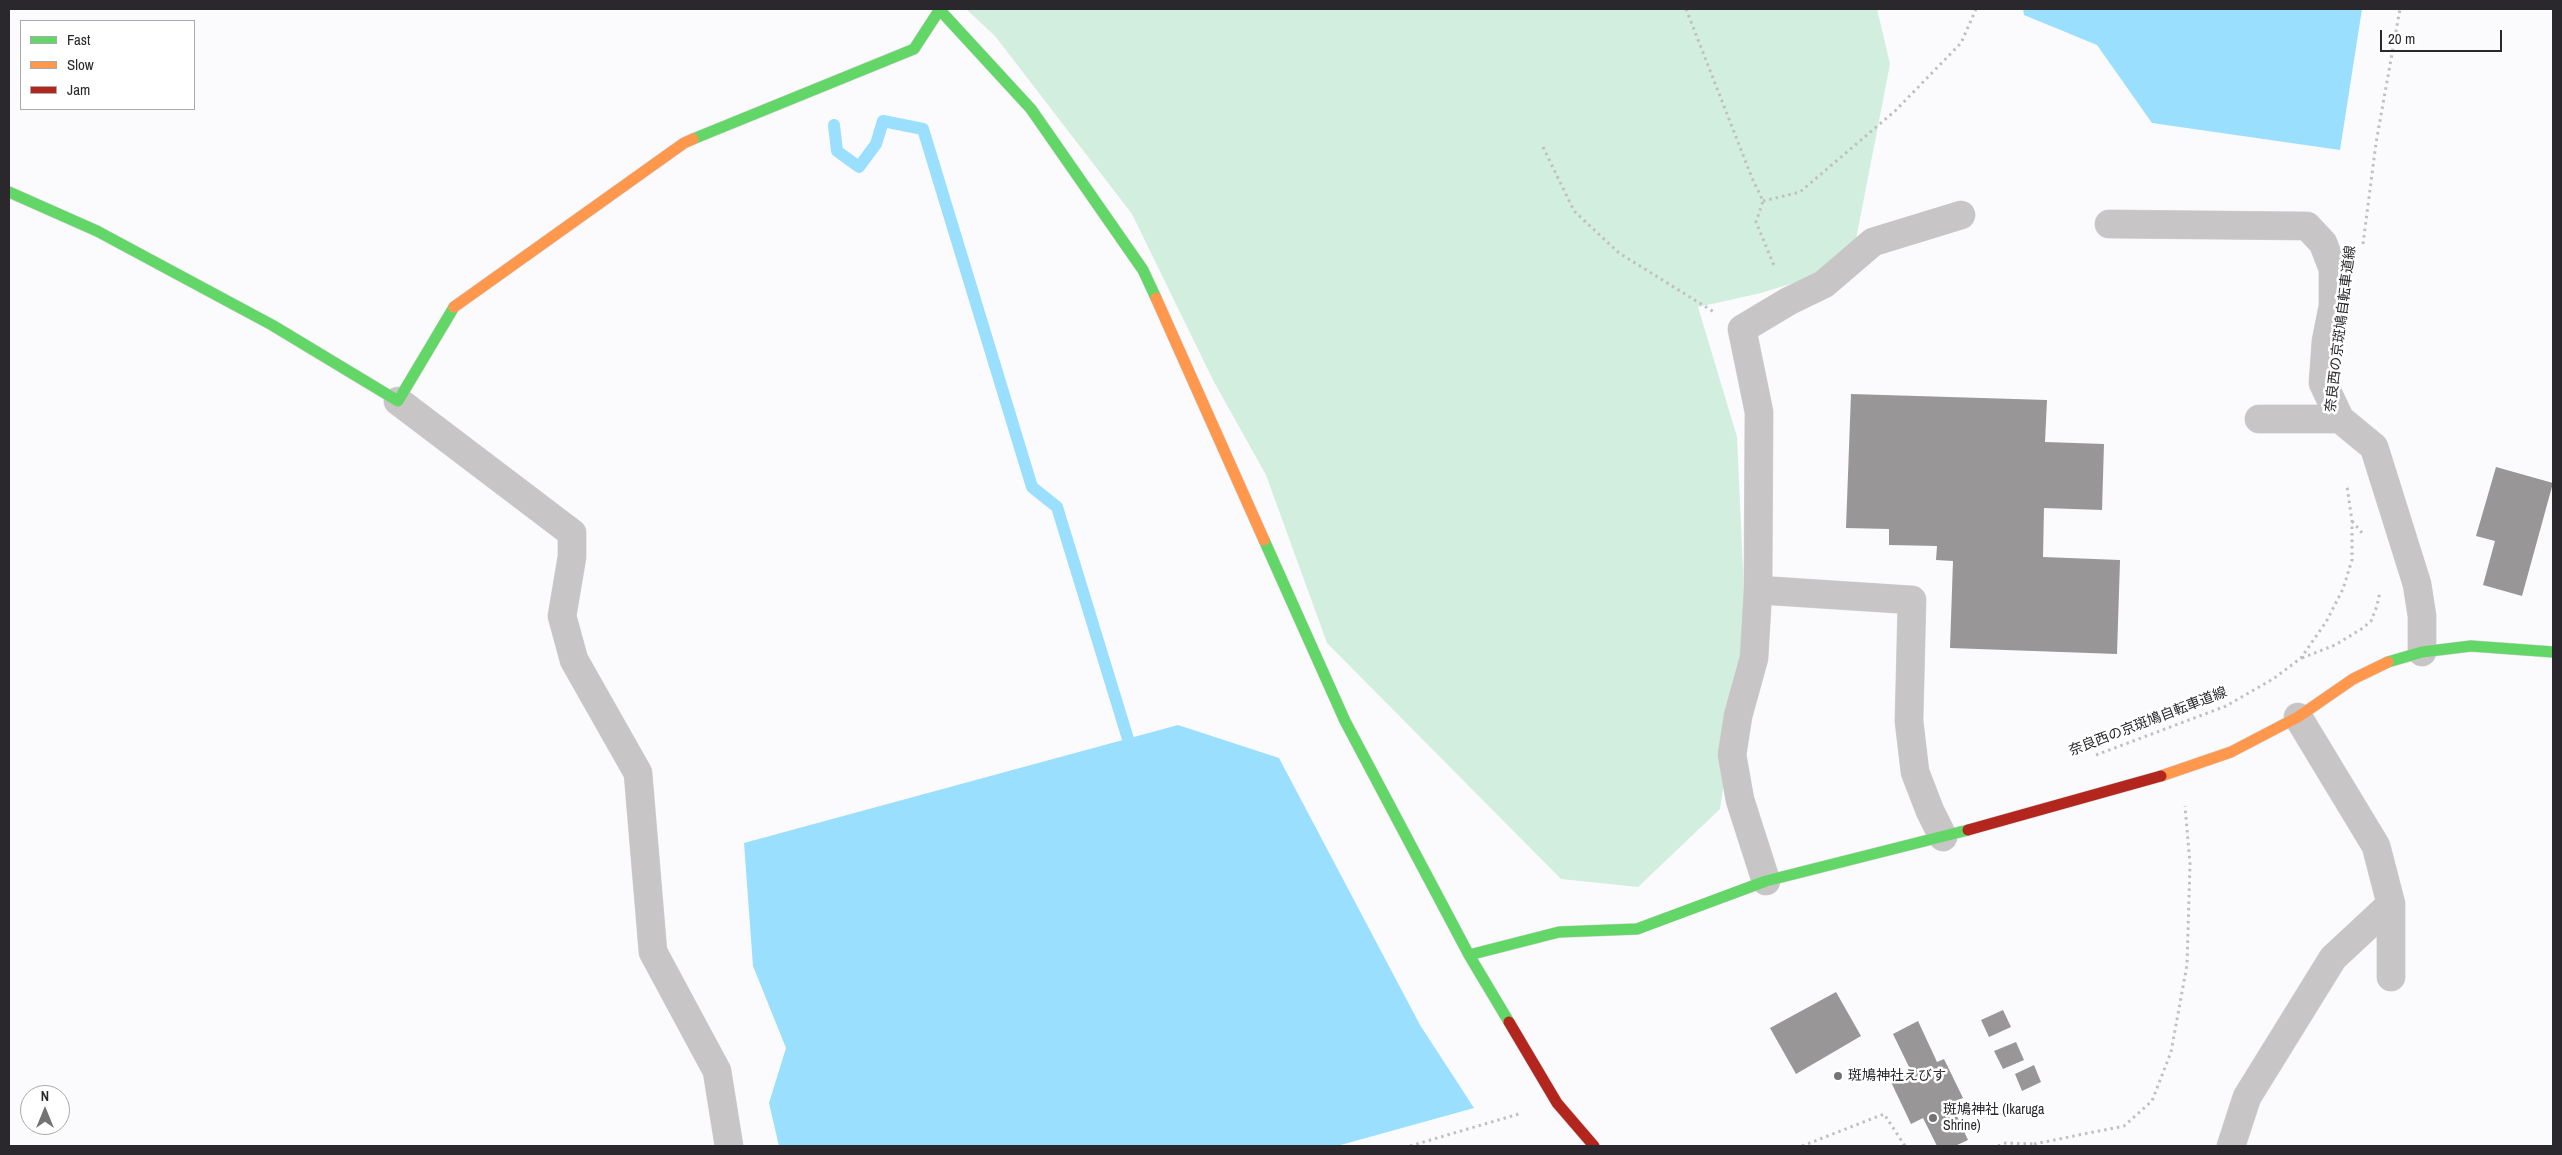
<!DOCTYPE html>
<meta charset="utf-8">
<style>
body{margin:0}
#map{position:relative;width:2562px;height:1155px;overflow:hidden;background:#fbfafd;font-family:"Archivo Narrow",sans-serif}
canvas{display:block}
.frame{position:absolute;inset:0;border:10px solid #2a282c;pointer-events:none}
.legend{position:absolute;left:20px;top:20px;width:175px;height:90px;box-sizing:border-box;background:#fff;border:1px solid #aaa9ab;margin:0;padding:6px 9px;list-style:none;font-size:15px;color:#2a282c}
.legend li{display:flex;align-items:center;gap:10px;height:25px}
.legend b{width:25px;border:1px solid #aaa9ab}
.north{position:absolute;left:20px;top:1085px;width:50px;height:50px;box-sizing:border-box;background:#fff;border:1px solid #aaa9ab;border-radius:50%;rotate:0deg;font-size:14px;font-weight:700;line-height:20px;text-align:center;color:#2a282c}
.north::after{content:'';display:block;margin:auto;width:18px;height:22px;background:#737275;clip-path:polygon(50% 0,100% 100%,50% 72%,0 100%)}
.scale{position:absolute;left:2380px;top:30px;width:122px;height:22px;box-sizing:border-box;border:2px solid #2a282c;border-top:0;padding-left:6px;font-size:15px;line-height:18px;white-space:nowrap;color:#2a282c;-webkit-text-stroke:4px #fff;paint-order:stroke}
</style>
<div id="map">
<canvas width="2562" height="1155"></canvas>
<div class="frame"></div>
<ul class="legend">
<li><b style="height:6px;background:#63d668"></b>Fast</li>
<li><b style="height:6px;background:#ff974d"></b>Slow</li>
<li><b style="height:6px;background:#b3261e"></b>Jam</li>
</ul>
<div class="north">N</div>
<div class="scale">20 m</div>
</div>
<script>
const context = document.querySelector('canvas').getContext('2d');
context.lineJoin = 'round';
function paint(path, color) {
  context.fillStyle = color;
  context.fill(path, 'evenodd');
}
function poly(rows) {
  const path = new Path2D();
  for (const r of rows) {
    path.moveTo(r[0], r[1]);
    for (let i = 2; i < r.length; i += 2) path.lineTo(r[i], r[i + 1]);
  }
  return path;
}
function strokePath(path, color, width, dash) {
  context.strokeStyle = color;
  context.lineWidth = width;
  context.lineCap = dash ? 'butt' : 'round';
  context.setLineDash(dash || []);
  context.stroke(path);
}
function drawText(font, color, halo, rows, align = 'center') {
  context.font = font + ' "Archivo Narrow","Noto Sans JP",sans-serif';
  context.lineWidth = 5;
  context.setLineDash([]);
  context.textBaseline = 'middle';
  context.strokeStyle = halo;
  context.fillStyle = color;
  for (const [text, x, y, turn = 0] of rows) {
    context.save();
    context.translate(x, y);
    context.rotate((+turn || 0) * Math.PI / 180);
    context.textAlign = isNaN(turn) ? turn : align;
    if (halo) context.strokeText(text, 0, 0);
    context.fillText(text, 0, 0);
    context.restore();
  }
}
paint(poly([
 [966,9,1877,9,1890,64,1851,265,1761,293,1698,307,1737,437,1746,635,1720,809,1638,887,1561,879,1327,643,1266,475,1213,380,1132,214,995,36]
]), '#d2eede');
paint(poly([
 [2023,9,2362,9,2340,150,2152,123,2097,45,2024,15],
 [1178,725,1279,758,1420,1025,1474,1108,1337,1146,779,1146,769,1103,786,1048,753,966,744,843]
]), '#9adffd');
strokePath(poly([
 [834,125,837,151,859,167,876,144,883,121,923,129,1032,487,1057,507,1128,739]
]), '#9adffd', 12);
paint(poly([
 [1851,394,2047,400,2045,442,2104,444,2102,510,2044,508,2043,557,2120,560,2117,654,1950,648,1953,561,1936,560,1937,546,1889,545,1889,529,1846,528],
 [2496,467,2553,483,2522,596,2483,585,2495,541,2476,536],
 [1836,992,1861,1036,1796,1074,1770,1028],
 [2003,1010,2011,1027,1989,1037,1981,1020],
 [1918,1021,1937,1062,1944,1059,1963,1098,1951,1103,1968,1140,1955,1146,1937,1146,1923,1118,1911,1124,1891,1082,1912,1073,1893,1034],
 [2016,1042,2024,1060,2003,1069,1994,1051],
 [2034,1065,2041,1082,2022,1091,2015,1074]
]), '#999698');
const street = poly([
 [2109,224,2307,226,2323,243,2333,269,2333,306,2326,341,2323,383,2340,419],
 [398,401,572,533,572,557,562,616,574,660,638,773,653,952,717,1071,729,1146],
 [2259,419,2340,419,2374,447,2417,584,2422,616,2422,652],
 [1758,590,1754,658,1738,716,1732,755,1740,800,1766,881],
 [2298,717,2376,846,2391,904,2391,977],
 [1943,837,1930,811,1915,772,1909,721,1912,600,1758,590,1759,412,1742,329,1789,301,1824,284,1873,242,1961,215],
 [2231,1146,2247,1097,2333,958,2391,904]
]);
const fast = poly([
 [939,9,1031,109,1143,270,1156,298],
 [693,139,914,49,940,9],
 [9,192,97,231,272,325,398,401,454,307],
 [1264,540,1345,721,1469,955,1509,1022],
 [2388,662,2422,652,2471,646,2553,652],
 [1469,955,1559,932,1637,929,1766,881,1968,830]
]);
const slow = poly([
 [1156,298,1264,540],
 [454,307,684,143,693,139],
 [2161,776,2231,752,2298,717,2353,679,2388,662]
]);
const jam = poly([
 [1968,830,2161,776],
 [1509,1022,1557,1103,1594,1146]
]);
strokePath(street, '#d5d5d7', 29);
strokePath(fast, '#d5d5d7', 12);
strokePath(slow, '#d5d5d7', 12);
strokePath(jam, '#d5d5d7', 12);
strokePath(poly([
 [1686,9,1752,178,1763,201,1756,222,1775,268],
 [1543,147,1574,211,1619,253,1714,312],
 [1763,201,1800,192,1895,111,1961,43,1976,9],
 [2363,244,2376,143,2400,9],
 [2352,521,2363,534],
 [2302,658,2335,645,2363,628,2371,621,2377,606,2380,591],
 [2096,755,2226,706,2273,679,2301,658,2326,622,2343,589,2352,560,2352,521,2347,486],
 [2034,1144,2124,1126,2152,1101,2171,1052,2187,965,2190,864,2185,806],
 [1410,1146,1522,1113],
 [1802,1146,1884,1114,1905,1146],
 [1998,1146,2006,1143,2034,1144,2035,1146]
]), '#c1c0c1', 3, [2.5, 4]);
strokePath(street, '#c7c5c5', 28);
strokePath(fast, '#63d668', 11);
strokePath(slow, '#ff974d', 11);
strokePath(jam, '#b3261e', 11);
for (const [x, y, r, color] of [
 [1838,1076,5,"#737275"],
 [1933,1118,5,"#737275"]
]) {
  const dot = new Path2D();
  dot.arc(x, y, r, 0, 2 * Math.PI);
  context.fillStyle = color;
  context.fill(dot);
  strokePath(dot, '#fff', 2);
}
drawText('14px', '#2a282c', '#fff', [
 ["奈良西の京斑鳩自転車道線",2341,329,-83],
 ["奈良西の京斑鳩自転車道線",2148,722,-21]
]);
drawText('14px', '#2a282c', '#fff', [
 ["斑鳩神社えびす",1848,1076],
 ["斑鳩神社 (Ikaruga",1943,1110],
 ["Shrine)",1943,1126]
], 'left');
</script>
